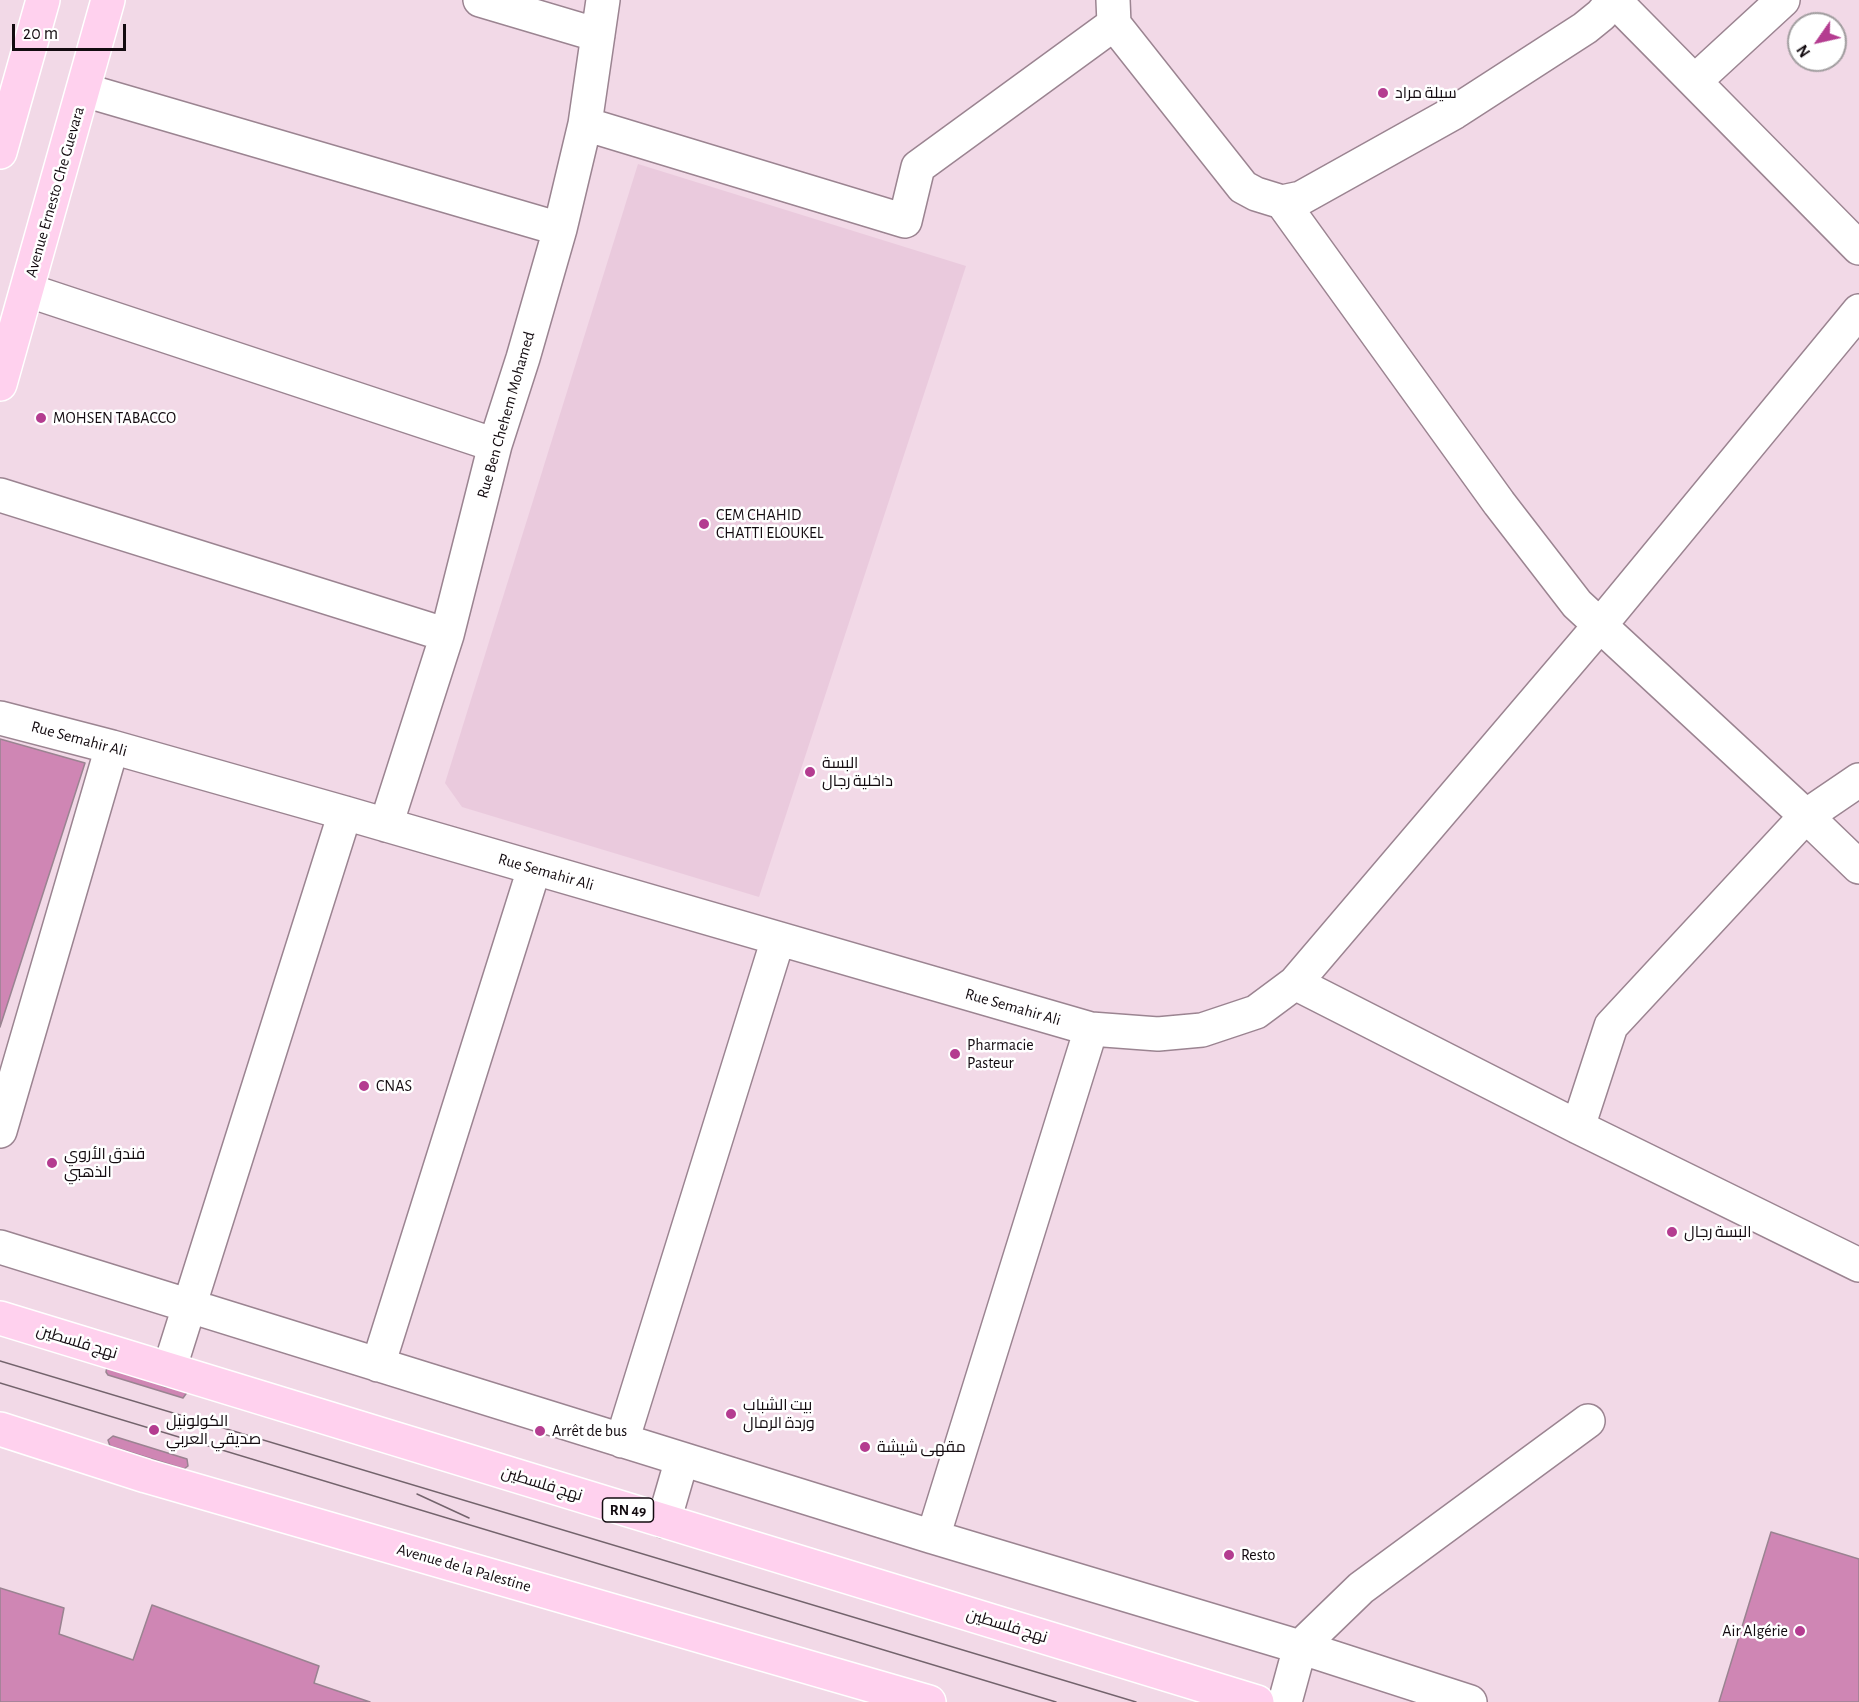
<!DOCTYPE html>
<meta charset="utf-8">
<style>
body{margin:0}
#map{position:relative;width:1859px;height:1702px;overflow:hidden;background:#f2d9e7;font-family:"Alegreya Sans",sans-serif}
canvas{display:block}
.north{position:absolute;left:1787px;top:12px;width:60px;height:60px;box-sizing:border-box;background:#fff;border:2px solid #a19d9f;border-radius:50%;rotate:236deg;font-size:16px;font-weight:700;line-height:24px;text-align:center;color:#130b10}
.north::after{content:'';display:block;margin:auto;width:21px;height:27px;background:#b43c90;clip-path:polygon(50% 0,100% 100%,50% 72%,0 100%)}
.scale{position:absolute;left:12px;top:24px;width:114px;height:27px;box-sizing:border-box;border:3px solid #130b10;border-top:0;padding-left:8px;font-size:18px;line-height:21px;white-space:nowrap;color:#130b10;-webkit-text-stroke:4px #fff;paint-order:stroke}
</style>
<div id="map">
<canvas width="1859" height="1702"></canvas>
<div class="north">N</div>
<div class="scale">20 m</div>
</div>
<script>
const context = document.querySelector('canvas').getContext('2d');
context.lineJoin = 'round';
function paint(path, color) {
  context.fillStyle = color;
  context.fill(path, 'evenodd');
}
function poly(rows) {
  const path = new Path2D();
  for (const r of rows) {
    path.moveTo(r[0], r[1]);
    for (let i = 2; i < r.length; i += 2) path.lineTo(r[i], r[i + 1]);
  }
  return path;
}
function strokePath(path, color, width, dash) {
  context.strokeStyle = color;
  context.lineWidth = width;
  context.lineCap = dash ? 'butt' : 'round';
  context.setLineDash(dash || []);
  context.stroke(path);
}
function drawText(font, color, halo, rows, align = 'center') {
  context.font = font + ' "Alegreya Sans",Cairo,sans-serif';
  context.lineWidth = 5;
  context.setLineDash([]);
  context.textBaseline = 'middle';
  context.strokeStyle = halo;
  context.fillStyle = color;
  for (const [text, x, y, turn = 0] of rows) {
    context.save();
    context.translate(x, y);
    context.rotate((+turn || 0) * Math.PI / 180);
    context.textAlign = isNaN(turn) ? turn : align;
    if (halo) context.strokeText(text, 0, 0);
    context.fillText(text, 0, 0);
    context.restore();
  }
}
paint(poly([
 [638,164,966,266,759,897,462,807,445,783]
]), '#eacadd');
const building = poly([
 [0,739,85,763,0,1027,0,739],
 [107,1367,188,1391,183,1398,108,1375,106,1372,107,1367],
 [113,1436,187,1459,188,1466,184,1469,110,1446,108,1440,113,1436],
 [1771,1532,1859,1559,1859,1702,1719,1702,1771,1532],
 [0,1588,64,1608,59,1634,133,1660,152,1605,319,1666,314,1683,370,1702,0,1702,0,1588]
]);
paint(building, '#cf86b4');
strokePath(building, '#9a8391', 1.5);
const minor = poly([
 [480,0,598,35],
 [1114,24,1243,187,1256,194,1282,202,1301,198,1455,112,1585,28,1601,15,1614,0,1859,248],
 [1695,81,1783,0],
 [84,90,560,229],
 [585,124,905,221,918,167,1114,24,1113,0],
 [1282,202,1499,503,1577,604,1806,816,1859,780],
 [27,290,495,445],
 [0,495,447,635],
 [0,718,112,747,345,813,1091,1029],
 [386,825,447,635,495,445,523,358,560,229,585,124,603,0],
 [1295,983,1578,1127,1859,1265],
 [1578,1127,1611,1026,1806,816,1859,867],
 [0,1131,112,747],
 [0,1247,933,1537],
 [378,1365,534,869],
 [169,1370,345,813],
 [622,1441,778,939],
 [664,1521,682,1459],
 [1285,1702,1300,1647,933,1537,1091,1029,1158,1034,1202,1030,1256,1012,1295,983,1601,624,1859,311],
 [1470,1702,1300,1647,1361,1588,1588,1421]
]);
const major = poly([
 [0,152,43,0],
 [0,384,108,0],
 [0,1318,1257,1702],
 [0,1429,146,1476,929,1702]
]);
strokePath(minor, '#9b8491', 36);
strokePath(major, '#fff', 36);
strokePath(minor, '#fff', 33);
strokePath(major, '#ffd1ee', 33);
strokePath(poly([
 [0,1361,1136,1702],
 [0,1383,1056,1702],
 [417,1494,469,1518]
]), '#73636c', 1.5);
for (const [x, y, r, color] of [
 [1383,93,6,"#b43c90"],
 [41,418,6,"#b43c90"],
 [704,524,6,"#b43c90"],
 [810,772,6,"#b43c90"],
 [955,1054,6,"#b43c90"],
 [364,1086,6,"#b43c90"],
 [52,1163,6,"#b43c90"],
 [1672,1232,6,"#b43c90"],
 [731,1414,6,"#b43c90"],
 [154,1430,6,"#b43c90"],
 [540,1431,6,"#b43c90"],
 [865,1447,6,"#b43c90"],
 [1229,1555,6,"#b43c90"],
 [1800,1631,6,"#b43c90"]
]) {
  const dot = new Path2D();
  dot.arc(x, y, r, 0, 2 * Math.PI);
  context.fillStyle = color;
  context.fill(dot);
  strokePath(dot, '#fff', 2);
}
for (const [x, y, w] of [
 [628,1510,51]
]) {
  const box = new Path2D();
  box.roundRect(x - w / 2, y - 12, w, 24, 4.5);
  context.fillStyle = '#fff';
  context.fill(box);
  strokePath(box, '#130b10', 1.5);
}
drawText('bold 15px', '#130b10', null, [
 ["RN 49",628,1510]
]);
drawText('16px', '#130b10', '#fff', [
 ["سيلة مراد",1395,93],
 ["MOHSEN TABACCO",53,418],
 ["CEM CHAHID",716,515],
 ["CHATTI ELOUKEL",716,533],
 ["البسة",822,763],
 ["داخلية رجال",822,781],
 ["Pharmacie",967,1045],
 ["Pasteur",967,1063],
 ["CNAS",376,1086],
 ["فندق الأروي",64,1154],
 ["الذهبي",64,1172],
 ["البسة رجال",1684,1232],
 ["بيت الشباب",743,1405],
 ["وردة الرمال",743,1423],
 ["الكولونيل",166,1421],
 ["صديقي العربي",166,1439],
 ["Arrêt de bus",552,1431],
 ["مقهى شيشة",877,1447],
 ["Resto",1241,1555],
 ["Air Algérie",1788,1631,"right"]
], 'left');
drawText('16px', '#130b10', '#fff', [
 ["Avenue Ernesto Che Guevara",55,192,-74],
 ["Rue Ben Chehem Mohamed",506,415,-74],
 ["Rue Semahir Ali",79,739,15],
 ["Rue Semahir Ali",546,872,16],
 ["Rue Semahir Ali",1013,1007,16],
 ["نهج فلسطين",77,1342,17],
 ["نهج فلسطين",542,1484,17],
 ["Avenue de la Palestine",464,1568,16],
 ["نهج فلسطين",1007,1626,17]
]);
</script>
